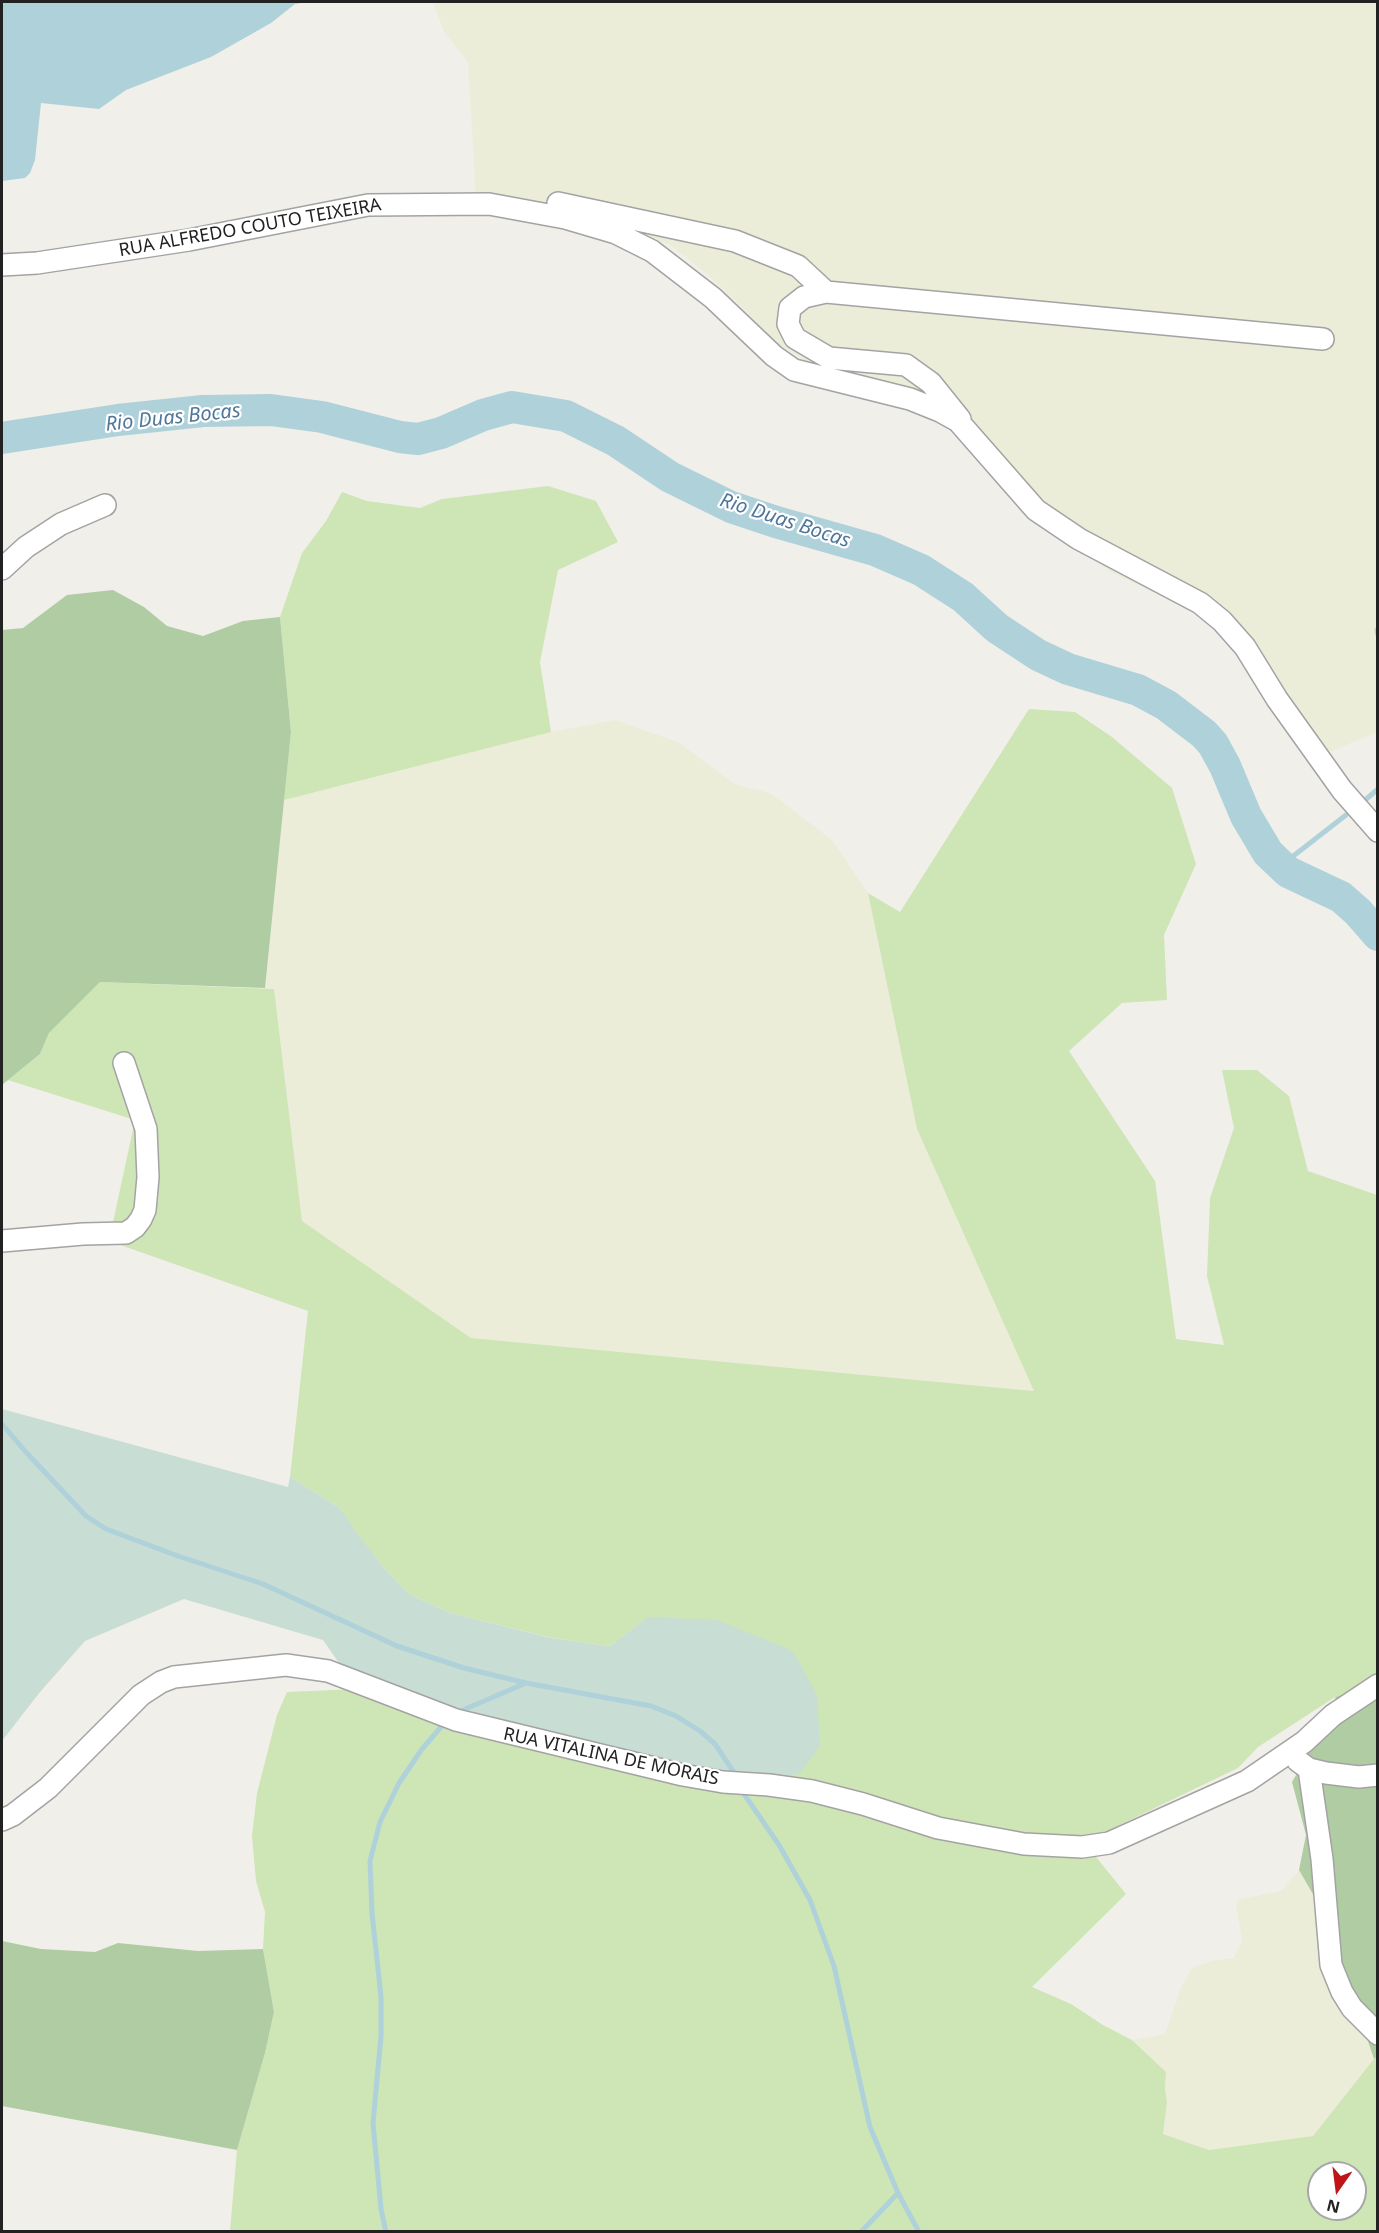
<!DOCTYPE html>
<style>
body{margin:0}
#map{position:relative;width:1379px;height:2233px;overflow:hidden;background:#f1efea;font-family:"Noto Sans",sans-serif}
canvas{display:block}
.frame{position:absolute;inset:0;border:3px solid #222;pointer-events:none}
.north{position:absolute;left:1307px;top:2161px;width:60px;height:60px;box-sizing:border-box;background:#fff;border:2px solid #a7a7a7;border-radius:50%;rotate:194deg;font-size:16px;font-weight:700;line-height:24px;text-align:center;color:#222}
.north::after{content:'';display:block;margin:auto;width:21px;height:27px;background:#bf1418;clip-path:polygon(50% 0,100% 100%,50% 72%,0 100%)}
</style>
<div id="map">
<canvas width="1379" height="2233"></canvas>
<div class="frame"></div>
<div class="north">N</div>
</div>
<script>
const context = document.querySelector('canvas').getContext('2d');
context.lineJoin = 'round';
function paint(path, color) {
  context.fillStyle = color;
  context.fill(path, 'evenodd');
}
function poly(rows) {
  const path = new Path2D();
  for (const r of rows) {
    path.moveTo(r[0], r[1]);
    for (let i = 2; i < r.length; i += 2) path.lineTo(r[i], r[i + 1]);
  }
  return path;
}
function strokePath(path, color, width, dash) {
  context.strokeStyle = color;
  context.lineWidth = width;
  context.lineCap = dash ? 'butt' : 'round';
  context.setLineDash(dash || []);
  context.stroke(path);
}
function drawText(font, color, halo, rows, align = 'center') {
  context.font = font + ' "Noto Sans",sans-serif';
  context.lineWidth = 4.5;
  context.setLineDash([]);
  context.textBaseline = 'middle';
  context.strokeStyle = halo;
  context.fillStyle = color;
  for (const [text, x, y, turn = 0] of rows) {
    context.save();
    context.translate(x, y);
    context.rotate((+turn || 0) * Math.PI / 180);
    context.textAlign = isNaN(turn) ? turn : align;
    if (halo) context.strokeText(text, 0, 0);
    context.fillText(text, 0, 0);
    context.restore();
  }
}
paint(poly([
 [433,2,1377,2,1377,732,1325,754,1221,624,1109,571,1038,513,979,428,952,402,810,363,776,343,742,307,707,274,670,245,625,229,511,217,477,216,468,62,444,32],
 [615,720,678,742,736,785,770,793,832,840,868,893,917,1129,1035,1391,471,1338,302,1221,274,989,265,988,284,800,551,732],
 [1299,1870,1326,1917,1374,2059,1313,2136,1209,2150,1163,2134,1167,2102,1165,2089,1166,2072,1132,2040,1165,2034,1182,1985,1193,1967,1211,1961,1234,1958,1242,1940,1236,1904,1240,1899,1281,1891]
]), '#ecedd8');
paint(poly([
 [548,486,596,501,618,542,558,570,540,662,551,732,284,800,291,732,280,617,302,553,326,521,342,492,367,501,420,508,442,499],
 [1029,709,1075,712,1112,737,1172,788,1196,864,1164,935,1167,1000,1122,1003,1069,1051,1155,1181,1176,1339,1224,1345,1207,1276,1210,1198,1234,1128,1222,1070,1257,1070,1289,1096,1308,1171,1377,1195,1377,1686,1335,1697,1258,1747,1238,1768,1084,1842,1126,1894,1032,1987,1071,2004,1103,2025,1132,2040,1166,2072,1165,2089,1167,2102,1163,2134,1209,2150,1313,2136,1377,2055,1377,2231,230,2231,237,2150,265,2053,274,2012,263,1949,265,1912,256,1881,252,1836,257,1793,277,1715,287,1692,357,1689,510,1737,648,1617,610,1646,552,1638,450,1613,409,1594,383,1567,355,1532,340,1508,290,1477,308,1311,109,1241,135,1120,8,1080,40,1054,49,1033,100,982,274,989,302,1221,471,1338,1034,1391,917,1129,868,893,900,912],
 [1319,2173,1355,2173,1355,2209,1319,2209]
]), '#cee5b6');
paint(poly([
 [113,590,144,607,167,626,203,636,243,621,280,617,291,732,265,988,100,982,49,1033,40,1054,2,1085,2,630,23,628,67,595],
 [1377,1686,1378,2055,1374,2059,1326,1917,1299,1870,1306,1835,1292,1782,1315,1742,1341,1712,1335,1697],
 [2,1941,41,1949,95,1952,118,1943,198,1951,263,1949,274,2012,265,2053,237,2150,2,2106]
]), '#b0cca3');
paint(poly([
 [2,1409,288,1487,290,1477,340,1508,356,1532,383,1567,409,1594,450,1613,551,1638,610,1646,648,1617,717,1620,793,1651,817,1695,820,1746,800,1773,741,1789,357,1689,323,1640,184,1599,85,1641,40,1692,2,1741]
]), '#c8ddd3');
paint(poly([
 [2,2,308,2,295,4,271,23,211,57,126,90,99,109,41,103,35,160,30,173,25,178,2,181]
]), '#afd1da');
strokePath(poly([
 [1377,630,1378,635],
 [1364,801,1378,789],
 [1279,863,1292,857,1346,815],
 [2,1424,24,1450,86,1516,106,1529,178,1556,263,1584,397,1646,464,1668,526,1683,651,1706,676,1716,700,1731,715,1744,737,1777],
 [456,1713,526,1683],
 [744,1794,779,1845,810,1900,834,1966,870,2127,898,2193,919,2232],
 [386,2232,381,2209,373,2123,381,2036,381,1997,372,1913,370,1861,380,1822,399,1783,422,1749,441,1727],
 [861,2232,898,2193]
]), '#afd1da', 5);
strokePath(poly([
 [2,438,118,420,203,411,271,410,322,417,400,437,418,439,441,433,483,415,512,407,566,416,616,441,670,477,731,507,776,522,875,550,921,570,963,597,997,628,1038,655,1068,669,1138,690,1166,705,1204,734,1213,744,1225,766,1246,816,1268,853,1288,872,1341,897,1358,912,1378,935]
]), '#afd1da', 32);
const minor = poly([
 [558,203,735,241,798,266,826,292],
 [2,265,37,263,189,240,368,205,489,204,565,218,616,233,652,251,713,298,774,356,794,370,910,399,940,411,958,421,1036,510,1079,539,1200,603,1222,621,1245,647,1277,699,1342,790,1378,831],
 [960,419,931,383,906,365,829,358,795,338,788,324,790,308,804,297,826,292,1323,339],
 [2,569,26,547,61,524,105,505],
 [2,1241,83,1234,126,1233,135,1227,141,1219,145,1210,148,1177,146,1129,124,1063],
 [1298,1761,1309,1769,1326,1773,1359,1777,1378,1775],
 [1309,1769,1322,1859,1331,1965,1342,1992,1352,2008,1378,2034],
 [2,1820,13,1815,48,1788,141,1695,161,1682,174,1677,286,1665,328,1671,456,1720,683,1775,723,1782,769,1785,812,1791,863,1804,938,1828,1024,1844,1082,1847,1109,1843,1247,1781,1304,1742,1333,1715,1378,1685]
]);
strokePath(minor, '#a3a3a3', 24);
strokePath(minor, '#fff', 21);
drawText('18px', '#222', '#fff', [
 ["RUA ALFREDO COUTO TEIXEIRA",250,228,-10],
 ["RUA VITALINA DE MORAIS",611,1757,12]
]);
drawText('italic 20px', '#50779a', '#fff', [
 ["Rio Duas Bocas",173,418,-6],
 ["Rio Duas Bocas",785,521,18]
]);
</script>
